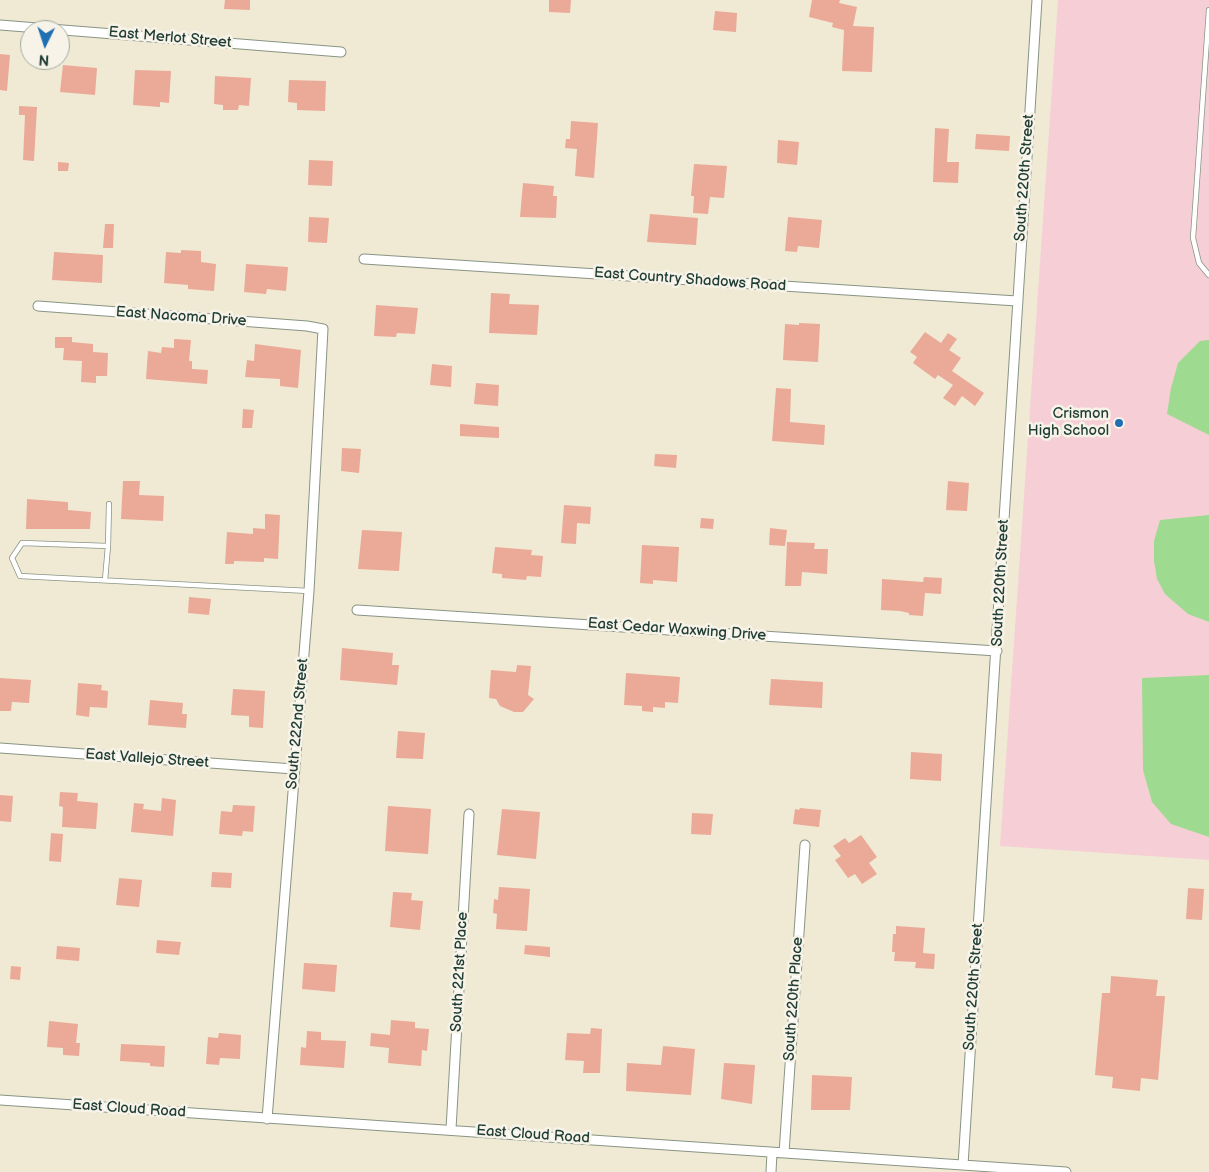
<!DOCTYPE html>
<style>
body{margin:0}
#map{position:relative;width:1209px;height:1172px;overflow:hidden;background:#f0ead4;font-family:"Balsamiq Sans",sans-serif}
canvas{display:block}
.north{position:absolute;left:20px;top:20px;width:50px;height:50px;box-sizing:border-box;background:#f7f3e8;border:1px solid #a1aaa0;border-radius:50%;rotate:184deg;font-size:14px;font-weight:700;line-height:20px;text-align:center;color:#1f3d34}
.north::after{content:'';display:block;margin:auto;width:18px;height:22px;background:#1f6fb2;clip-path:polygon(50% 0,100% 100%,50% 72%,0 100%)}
</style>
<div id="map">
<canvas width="1209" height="1172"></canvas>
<div class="north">N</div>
</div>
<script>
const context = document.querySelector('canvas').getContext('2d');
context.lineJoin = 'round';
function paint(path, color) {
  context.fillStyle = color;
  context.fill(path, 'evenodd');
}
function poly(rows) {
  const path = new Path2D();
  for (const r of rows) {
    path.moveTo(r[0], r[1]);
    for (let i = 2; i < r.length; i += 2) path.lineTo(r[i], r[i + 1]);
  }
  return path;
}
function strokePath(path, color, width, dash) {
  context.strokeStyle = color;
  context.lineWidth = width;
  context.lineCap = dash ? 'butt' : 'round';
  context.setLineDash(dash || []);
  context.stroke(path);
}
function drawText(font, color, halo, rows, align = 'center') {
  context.font = font + ' "Balsamiq Sans",sans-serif';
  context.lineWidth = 5;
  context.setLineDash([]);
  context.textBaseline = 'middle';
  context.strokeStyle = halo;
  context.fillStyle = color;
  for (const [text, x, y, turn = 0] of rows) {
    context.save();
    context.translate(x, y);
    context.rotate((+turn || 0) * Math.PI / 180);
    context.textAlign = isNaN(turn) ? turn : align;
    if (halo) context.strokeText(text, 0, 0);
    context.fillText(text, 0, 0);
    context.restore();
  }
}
paint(poly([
 [1058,0,1209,0,1209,860,1000,846]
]), '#f6cfd6');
paint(poly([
 [1209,340,1209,435,1167,414,1171,388,1178,363,1200,341],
 [1209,515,1209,622,1188,614,1165,594,1157,579,1154,561,1154,541,1160,520],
 [1209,675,1209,837,1171,824,1152,802,1143,770,1142,678]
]), '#9edb90');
paint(poly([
 [225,0,250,0,250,10,224,9],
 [549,0,571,0,570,13,549,12],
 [812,0,840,0,839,3,857,7,853,26,874,27,872,72,842,71,844,30,832,27,833,23,809,17],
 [715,11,737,13,736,32,713,30],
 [0,54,10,55,7,91,0,90],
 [63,65,97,68,95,95,60,92],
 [135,70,171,71,169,103,160,102,160,107,133,105],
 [215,76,251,78,249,106,239,105,238,110,223,110,223,105,214,104],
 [289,80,326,81,325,111,297,110,297,103,288,102],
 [19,106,37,107,34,161,23,160,25,115,19,115],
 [571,121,598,123,594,178,575,176,577,149,565,148,566,139,570,139],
 [935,128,949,129,947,162,959,162,958,183,933,182],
 [976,134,1010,136,1009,151,975,149],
 [778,140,799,142,797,165,777,163],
 [309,160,333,161,332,186,308,185],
 [58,162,69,163,68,171,58,171],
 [694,164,727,166,724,198,710,197,708,214,693,213,694,196,691,196],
 [523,183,554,186,553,196,557,196,556,218,520,217],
 [650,214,698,218,696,245,647,242],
 [309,217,329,218,327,243,308,242],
 [788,217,822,220,819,248,798,246,797,252,785,251],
 [105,224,114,224,113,248,103,248],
 [181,250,201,251,201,262,216,264,214,291,188,289,188,285,164,283,166,252,181,253],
 [54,252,103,255,102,283,52,280],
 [246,264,288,267,286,291,267,289,266,294,244,292],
 [491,293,510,294,509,304,539,305,537,335,489,333],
 [376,305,418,308,415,334,397,333,396,337,374,336],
 [799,323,820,324,818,362,783,360,785,324,799,325],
 [925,332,941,343,948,333,957,339,949,350,961,358,952,371,984,393,975,406,962,396,955,406,943,398,953,385,938,375,935,379,913,363,917,357,910,352],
 [55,337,72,337,72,342,93,344,93,352,108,353,107,376,96,376,96,383,81,382,82,361,63,360,64,348,55,348],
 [174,339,191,340,189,361,192,361,192,369,208,370,207,384,146,379,148,351,161,353,162,347,174,348],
 [255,344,301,350,298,388,280,386,280,379,245,377,247,360,254,361],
 [432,364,452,366,451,387,430,385],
 [476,383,499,385,498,406,474,404],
 [776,388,791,389,790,422,825,425,824,445,772,441],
 [243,409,254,410,252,428,242,428],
 [460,424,499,427,499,438,460,436],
 [342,448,361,449,359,473,341,471],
 [655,454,677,455,676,468,654,466],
 [123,481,140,481,139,495,164,496,163,521,121,519],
 [948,481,969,483,967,511,946,510],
 [27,499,68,502,68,510,91,512,90,529,26,529],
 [564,505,591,507,590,524,577,523,576,544,561,543],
 [265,514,280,515,278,559,264,558,264,562,234,561,234,564,225,564,227,532,253,534,253,528,265,529],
 [701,518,714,519,713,529,700,528],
 [770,528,787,530,785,546,769,545],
 [362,530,402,532,399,571,358,569],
 [787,542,815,543,814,549,828,549,827,574,802,572,801,586,785,586],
 [642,545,679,547,677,582,653,580,653,584,640,583],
 [495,547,532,550,531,555,543,556,541,577,527,576,526,580,502,578,502,574,492,573],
 [924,577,942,578,941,594,925,593,923,616,909,615,909,613,900,611,881,610,882,579,923,582],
 [189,597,211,599,209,615,188,613],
 [342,648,393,653,392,665,399,665,397,685,340,680],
 [517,665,531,666,528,695,534,699,523,712,514,712,500,706,496,699,489,698,491,670,516,672],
 [626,673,680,677,678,703,665,702,665,708,653,707,653,712,642,711,642,706,624,705],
 [0,678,31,680,29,703,12,702,11,711,0,711],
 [771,679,823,682,822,708,769,705],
 [78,683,102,685,101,690,108,691,107,708,90,707,89,717,76,715],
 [233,689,265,691,263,728,249,727,249,716,231,715],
 [150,700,183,703,182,714,187,714,186,728,148,725],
 [398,731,425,733,423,759,396,758],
 [911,752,942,754,941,781,910,779],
 [60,792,78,793,77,801,98,803,96,829,62,827,63,807,59,806],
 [0,795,13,796,11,822,0,821],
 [162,798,176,800,173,836,131,832,134,803,144,804,143,809,161,811],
 [233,805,255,806,253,832,243,831,242,836,219,834,221,811,232,812],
 [388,806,431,809,428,854,385,851],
 [800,808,821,810,819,827,793,824,795,809,799,810],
 [502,809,540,812,536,859,497,855],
 [692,813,713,814,711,835,691,834],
 [51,833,63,834,61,862,49,861],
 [861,835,877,857,869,863,877,874,862,884,855,874,848,878,835,860,841,856,833,846,845,838,849,843],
 [212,872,232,873,231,888,211,887],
 [119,878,142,880,139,907,116,905],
 [499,887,530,889,527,931,496,929,497,914,493,913,494,899,498,900],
 [1188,888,1204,889,1202,920,1186,919],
 [393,892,412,893,411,900,423,901,420,930,390,927],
 [896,926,925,928,923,953,935,954,934,969,915,968,916,962,894,961,895,952,892,952,893,934,896,934],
 [157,940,181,942,179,955,156,953],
 [525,945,550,947,550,957,524,954],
 [57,946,80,948,79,961,56,959],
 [304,963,337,965,335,992,302,989],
 [11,966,21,967,20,980,10,979],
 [1111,976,1158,980,1156,996,1165,996,1158,1080,1141,1078,1140,1091,1112,1088,1113,1077,1095,1075,1102,993,1110,993],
 [391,1020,415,1022,415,1028,429,1029,427,1051,422,1050,421,1066,388,1063,389,1048,370,1046,371,1033,390,1035],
 [49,1021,78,1024,76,1043,80,1043,79,1056,63,1055,63,1048,47,1047],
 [591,1028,602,1029,600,1073,583,1073,584,1061,565,1060,567,1033,590,1034],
 [307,1031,321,1032,321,1040,346,1041,344,1068,300,1065,301,1047,306,1048],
 [219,1033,241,1035,240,1059,220,1058,219,1065,206,1064,208,1037,218,1038],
 [121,1044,165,1046,164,1067,150,1066,150,1063,120,1061],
 [663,1046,695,1049,691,1095,626,1091,627,1063,661,1065],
 [724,1063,755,1065,752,1104,721,1099],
 [812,1075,852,1077,850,1110,811,1110]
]), '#eaaa97');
const service = poly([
 [1209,10,1193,238,1199,263,1209,275],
 [109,504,108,546,22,543,12,558,20,576,309,591],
 [105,580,108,546]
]);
const minor = poly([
 [0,25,341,52],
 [364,259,1017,301],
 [38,306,307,326,323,329,309,591,267,1119],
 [357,610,997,651],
 [0,748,294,769],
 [0,1100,1066,1172],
 [451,1129,469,814],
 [784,1153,805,845],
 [963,1165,1037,0],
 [771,1172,772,1153]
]);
strokePath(service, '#889484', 6);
strokePath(minor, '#889484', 11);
strokePath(service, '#fff', 4.5);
strokePath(minor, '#fff', 9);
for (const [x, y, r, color] of [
 [1119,423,5,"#1f6fb2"]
]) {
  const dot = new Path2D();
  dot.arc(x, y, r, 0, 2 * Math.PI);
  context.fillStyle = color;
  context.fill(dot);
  strokePath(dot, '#f7f3e8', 2);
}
drawText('15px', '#1f3d34', '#f7f3e8', [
 ["East Merlot Street",170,38,5],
 ["South 220th Street",1025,178,-86],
 ["East Country Shadows Road",690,280,4],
 ["East Nacoma Drive",181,317,4],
 ["South 220th Street",1001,583,-87],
 ["East Cedar Waxwing Drive",677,630,4],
 ["South 222nd Street",298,724,-85],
 ["East Vallejo Street",147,759,4],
 ["South 221st Place",460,972,-87],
 ["South 220th Street",974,987,-86],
 ["South 220th Place",794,999,-86],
 ["East Cloud Road",129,1109,4],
 ["East Cloud Road",533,1135,4]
]);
drawText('15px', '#1f3d34', '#f7f3e8', [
 ["Crismon",1109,414],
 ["High School",1109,431]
], 'right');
</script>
